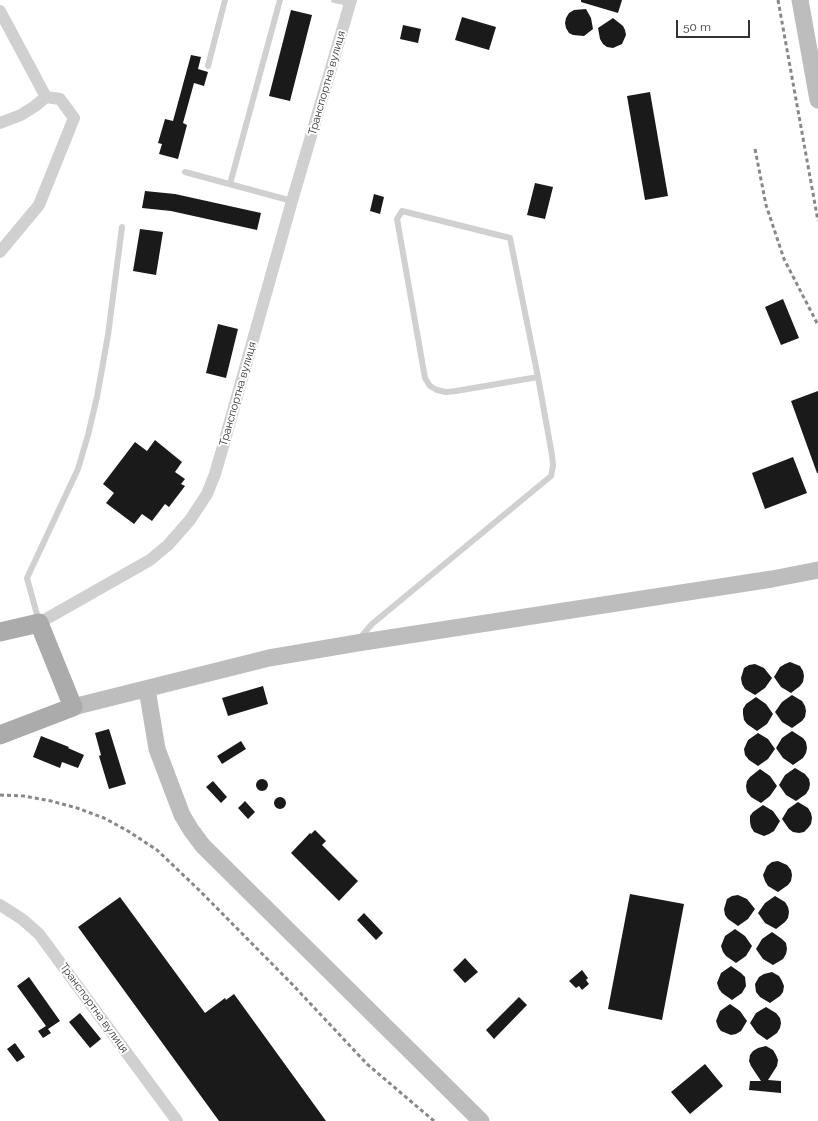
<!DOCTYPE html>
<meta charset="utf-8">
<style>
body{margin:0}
#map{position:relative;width:818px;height:1121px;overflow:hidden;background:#fff;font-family:Raleway,sans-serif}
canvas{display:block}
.scale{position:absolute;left:676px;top:20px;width:74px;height:18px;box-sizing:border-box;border:2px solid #333;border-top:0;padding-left:5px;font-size:12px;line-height:14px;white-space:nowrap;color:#333;-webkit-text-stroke:3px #fff;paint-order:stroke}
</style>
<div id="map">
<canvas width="818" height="1121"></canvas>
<div class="scale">50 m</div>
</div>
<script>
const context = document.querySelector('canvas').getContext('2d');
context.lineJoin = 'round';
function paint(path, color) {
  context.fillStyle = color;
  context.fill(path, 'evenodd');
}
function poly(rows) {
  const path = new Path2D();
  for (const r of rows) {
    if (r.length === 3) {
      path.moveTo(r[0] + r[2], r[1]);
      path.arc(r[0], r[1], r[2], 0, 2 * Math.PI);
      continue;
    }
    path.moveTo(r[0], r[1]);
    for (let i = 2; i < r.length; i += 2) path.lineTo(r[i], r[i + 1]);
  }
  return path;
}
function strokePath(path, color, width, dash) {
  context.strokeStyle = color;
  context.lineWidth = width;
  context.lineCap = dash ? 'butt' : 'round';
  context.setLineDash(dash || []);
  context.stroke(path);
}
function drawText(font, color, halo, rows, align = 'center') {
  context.font = font + ' Raleway,sans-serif';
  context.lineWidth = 4;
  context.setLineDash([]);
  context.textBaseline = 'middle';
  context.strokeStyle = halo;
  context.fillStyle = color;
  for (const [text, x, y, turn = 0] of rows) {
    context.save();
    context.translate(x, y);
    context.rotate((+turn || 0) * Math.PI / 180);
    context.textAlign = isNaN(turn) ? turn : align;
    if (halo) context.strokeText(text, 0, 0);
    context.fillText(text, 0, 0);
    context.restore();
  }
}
paint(poly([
 [581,0,622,0,618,13,581,2],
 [586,9,591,18,593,29,584,36,573,35,569,33,566,28,565,23,566,18,569,13,574,10],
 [291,10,312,15,290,101,269,96],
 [462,17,496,27,489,50,455,40],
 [613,18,623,26,625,30,626,35,622,44,613,48,607,47,603,44,600,39,598,28],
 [403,25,421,29,418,43,400,39],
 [191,55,201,57,198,69,208,72,204,86,194,83,183,123,187,125,178,159,159,154,162,144,158,143,165,119,173,121],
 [650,92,668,196,645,200,627,96],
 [535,183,553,187,545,219,527,215],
 [145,191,175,194,261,213,257,230,171,211,142,208],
 [374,194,384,197,380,214,370,211],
 [140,229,163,232,156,275,133,271],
 [783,299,799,338,781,345,765,307],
 [218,324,238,329,226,378,206,373],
 [818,391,818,473,817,473,791,401],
 [155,440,182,462,175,472,185,479,181,484,185,486,169,507,165,504,152,521,142,514,134,524,106,503,114,493,103,484,135,442,147,451],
 [793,457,807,493,765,509,752,473],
 [790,662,800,666,803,671,804,676,803,682,800,686,791,693,781,687,774,677,780,667,785,664],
 [755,664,764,668,772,678,765,688,755,695,745,689,742,684,741,678,744,668,749,665],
 [263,686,268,704,228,716,222,698],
 [792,695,802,701,805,706,806,711,805,717,802,721,792,728,782,722,775,712,782,702],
 [756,697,766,704,773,714,767,724,757,731,747,724,744,720,743,714,743,709,746,704],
 [109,729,126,784,109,789,99,756,101,755,95,733],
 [792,731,803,738,806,742,807,748,806,753,803,758,793,765,783,758,776,748,782,738],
 [758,733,768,739,775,749,768,759,758,766,749,760,745,755,744,749,748,740],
 [41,736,69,747,68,748,84,755,78,768,62,762,60,768,33,757],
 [241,741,246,749,222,764,217,756],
 [795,768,805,774,809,779,810,784,809,789,806,794,796,801,786,795,779,785,785,775],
 [760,769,770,776,777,786,770,796,761,803,751,797,747,792,746,786,747,781,750,777],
 [262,785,6],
 [213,781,227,797,221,803,206,787],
 [280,803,6],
 [245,801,255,812,248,819,238,808],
 [798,802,808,808,811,813,812,818,811,824,808,828,804,832,799,833,793,832,789,829,782,819,788,809],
 [763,805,773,811,780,821,774,831,769,834,764,836,754,832,751,827,750,822,750,816,753,812],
 [315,830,326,841,322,845,358,881,339,901,291,853,310,833,311,834],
 [778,861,787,865,791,870,792,875,791,881,788,885,778,892,768,886,765,881,763,875,767,866,772,862],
 [630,894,684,904,662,1020,608,1009],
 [738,895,747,899,755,909,748,919,738,926,728,919,725,915,724,909,727,899,732,896],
 [775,896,785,902,788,907,789,912,788,918,785,922,776,929,765,923,758,913,765,903],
 [120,897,205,1013,225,998,226,1000,234,994,326,1121,219,1121,78,927],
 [364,913,383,933,376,940,357,920],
 [735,929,745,936,752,946,746,956,736,963,726,956,723,952,721,946,725,936],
 [772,932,782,939,786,943,787,949,786,954,783,959,773,965,763,959,756,949,762,939],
 [465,958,478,972,465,983,453,970],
 [731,966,741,973,745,977,746,986,742,993,732,1000,722,993,719,989,717,983,721,973],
 [582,970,588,978,586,980,589,984,582,990,579,986,576,988,569,981],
 [772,972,779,976,782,981,784,986,783,992,780,996,770,1003,760,997,756,992,755,984,759,977,764,974],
 [29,977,60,1021,48,1029,51,1033,43,1038,38,1031,46,1026,17,986],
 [519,997,527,1005,494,1039,486,1030],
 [730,1004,740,1011,747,1021,741,1031,736,1034,731,1035,721,1031,718,1027,716,1021,720,1011],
 [766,1007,776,1013,780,1018,781,1023,780,1028,777,1033,767,1040,757,1033,750,1023,756,1013],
 [80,1013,101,1039,90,1048,69,1022],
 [15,1043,25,1057,17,1062,7,1049],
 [766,1046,773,1050,776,1055,778,1060,777,1066,768,1080,781,1081,781,1093,749,1090,750,1081,761,1081,751,1066,749,1061,750,1055,753,1051,758,1048],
 [705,1064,723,1086,690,1114,671,1092]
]), '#1a1a1a');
strokePath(poly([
 [334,0,350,3],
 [208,66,225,0],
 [185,172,292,201],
 [230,184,280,0],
 [39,622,27,578,78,469,88,435,97,397,108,335,122,227],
 [360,638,372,624,551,476,553,466,552,455,538,377,510,238,402,211,397,219,425,378,430,386,437,390,446,392,456,391,538,377]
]), '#d0d0d0', 6);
strokePath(poly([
 [0,11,46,97],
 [0,123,21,115,35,106,46,97],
 [0,252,39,205,74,118,60,99,46,97],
 [39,623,150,560,168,545,190,520,207,494,215,474,222,450,292,201,351,0],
 [0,905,22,919,39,934,177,1121]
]), '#d0d0d0', 12);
strokePath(poly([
 [800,0,818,100],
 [147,689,157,749,182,815,191,830,203,846,481,1121],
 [73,707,269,658,357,643,772,579,818,570]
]), '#bdbdbd', 17);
strokePath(poly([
 [0,632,39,623,73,707,0,735]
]), '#ababab', 19);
strokePath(poly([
 [778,0,818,221],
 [755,149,766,205,784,259,818,325],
 [0,795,24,796,51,801,77,808,104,818,128,831,157,850,198,889,291,983,367,1064,434,1121]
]), '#888', 3, [4, 3]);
drawText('11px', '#333', '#fff', [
 ["Транспортна вулиця",327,83,-74],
 ["Транспортна вулиця",238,394,-74],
 ["Транспортна вулиця",94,1008,54]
]);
</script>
